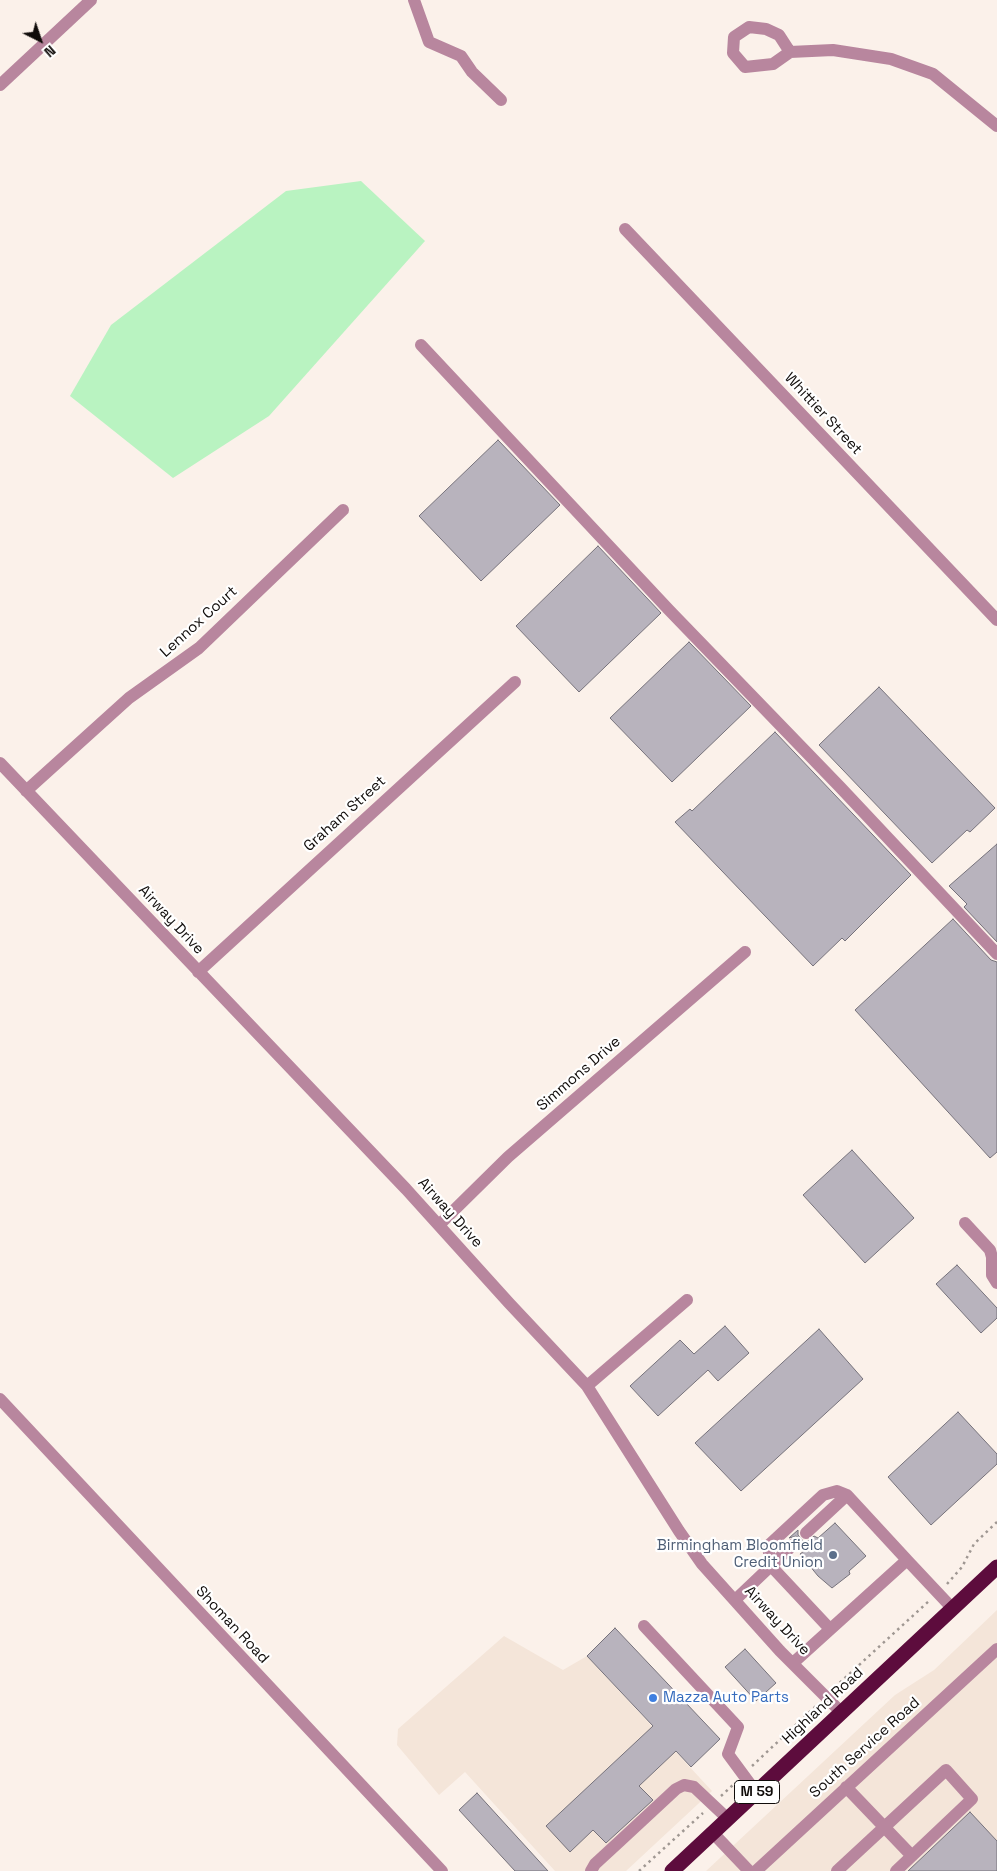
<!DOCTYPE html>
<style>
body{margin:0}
#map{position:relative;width:997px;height:1871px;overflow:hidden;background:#fbf1ea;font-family:"Space Grotesk",sans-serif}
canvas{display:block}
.north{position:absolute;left:15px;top:15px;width:50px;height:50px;-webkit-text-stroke:4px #fff;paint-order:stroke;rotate:139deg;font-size:14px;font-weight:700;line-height:20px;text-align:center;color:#100c0a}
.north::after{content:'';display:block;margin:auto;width:18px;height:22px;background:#100c0a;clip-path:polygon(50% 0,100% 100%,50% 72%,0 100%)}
</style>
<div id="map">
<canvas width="997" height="1871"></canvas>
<div class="north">N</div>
</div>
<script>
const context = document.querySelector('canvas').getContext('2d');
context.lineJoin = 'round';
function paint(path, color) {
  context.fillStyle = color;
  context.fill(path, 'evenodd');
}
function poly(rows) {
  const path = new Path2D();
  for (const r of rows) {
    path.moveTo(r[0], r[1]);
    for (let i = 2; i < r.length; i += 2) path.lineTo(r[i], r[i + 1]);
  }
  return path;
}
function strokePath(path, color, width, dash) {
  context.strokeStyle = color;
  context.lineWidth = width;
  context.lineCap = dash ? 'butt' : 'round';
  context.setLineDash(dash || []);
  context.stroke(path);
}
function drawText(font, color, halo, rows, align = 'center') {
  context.font = font + ' "Space Grotesk",sans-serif';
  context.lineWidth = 4.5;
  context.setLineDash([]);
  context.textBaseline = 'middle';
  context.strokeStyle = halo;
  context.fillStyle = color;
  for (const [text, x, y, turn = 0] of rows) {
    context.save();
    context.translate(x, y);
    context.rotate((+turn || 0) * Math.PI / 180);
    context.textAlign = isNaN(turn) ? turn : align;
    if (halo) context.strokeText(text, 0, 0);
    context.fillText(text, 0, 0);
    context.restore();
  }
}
paint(poly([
 [997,1610,997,1871,706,1871,895,1695,934,1670],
 [504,1636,563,1670,587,1656,712,1791,626,1871,555,1871,465,1772,439,1795,397,1745,398,1729]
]), '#f4e5d9');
paint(poly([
 [361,181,425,241,269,416,173,478,70,396,111,325,286,191]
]), '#b9f3c1');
const building = poly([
 [498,440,560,505,481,581,419,516,498,440],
 [598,546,661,613,579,692,516,626,598,546],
 [689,642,751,706,672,782,610,718,689,642],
 [879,687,995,808,970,832,967,830,932,863,819,745,879,687],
 [775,732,911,875,845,941,842,938,813,966,675,822,690,809,692,811,775,732],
 [997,844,997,942,964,907,967,904,949,886,997,844],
 [953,919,991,960,997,962,997,1152,990,1158,855,1010,953,919],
 [852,1150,914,1218,865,1263,803,1195,852,1150],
 [957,1265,997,1308,997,1318,981,1333,936,1284,957,1265],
 [725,1326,749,1353,718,1381,708,1370,658,1416,630,1386,680,1340,694,1354,725,1326],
 [819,1329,863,1379,741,1491,695,1443,819,1329],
 [958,1412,997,1454,997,1464,931,1525,888,1477,958,1412],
 [835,1523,866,1556,849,1571,850,1574,832,1588,818,1576,800,1554,807,1549,801,1547,800,1539,796,1536,789,1538,798,1530,798,1535,803,1541,808,1541,814,1536,818,1538,835,1523],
 [615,1628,720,1739,691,1767,676,1751,639,1786,653,1800,606,1843,593,1830,570,1852,546,1826,653,1726,587,1656,615,1628],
 [745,1649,776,1683,756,1701,725,1667,745,1649],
 [477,1793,548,1871,515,1871,459,1810,477,1793],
 [970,1812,997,1841,997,1871,908,1871,970,1812]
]);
paint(building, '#b8b3bd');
strokePath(building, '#76727b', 1);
strokePath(poly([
 [947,1584,962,1567,974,1544,997,1522],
 [835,1687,929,1601],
 [752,1766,817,1705],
 [721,1796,734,1784],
 [639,1871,703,1813]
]), '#9f9792', 2.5, [2.5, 4]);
strokePath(poly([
 [414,0,429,42,461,56,472,72,501,100],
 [790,52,779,35,766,29,749,27,734,37,733,53,745,67,773,64,790,52,833,50,891,59,933,74,997,126],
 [0,85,91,0],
 [625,229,997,620],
 [421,345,669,610,840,787,997,954],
 [0,763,406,1189,509,1303,587,1386,679,1531,702,1564,780,1651,842,1713],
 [26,791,129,698,199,648,343,510],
 [198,972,515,682],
 [965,1223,990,1250,992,1257,992,1275,997,1283],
 [439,1225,508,1157,745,952],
 [587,1386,687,1300],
 [0,1399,442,1871],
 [806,1533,847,1495],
 [735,1600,794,1544],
 [644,1626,738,1727,728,1754,756,1792],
 [830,1629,771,1566,768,1546,823,1495,837,1491,847,1495,907,1560],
 [793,1663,907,1560,953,1609],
 [846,1787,912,1856],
 [713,1833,749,1871],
 [591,1871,595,1864,620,1841,676,1789,684,1785,694,1787,728,1819],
 [756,1871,997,1649],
 [837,1871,946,1770,972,1799,896,1871]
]), '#b8869e', 12);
strokePath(poly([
 [672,1871,997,1567]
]), '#5d0c3d', 15);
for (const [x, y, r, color] of [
 [833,1555,5,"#5c6f8a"],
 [653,1698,5,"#3f7fe0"]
]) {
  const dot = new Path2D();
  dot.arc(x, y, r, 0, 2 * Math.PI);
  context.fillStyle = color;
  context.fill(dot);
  strokePath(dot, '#fff', 2);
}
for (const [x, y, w] of [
 [757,1792,45]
]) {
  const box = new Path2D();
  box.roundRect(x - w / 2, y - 11.5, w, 23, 4);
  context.fillStyle = '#fff';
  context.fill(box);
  strokePath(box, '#100c0a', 1);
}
drawText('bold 14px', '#100c0a', null, [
 ["M 59",757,1792]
]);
drawText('15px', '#100c0a', '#fff', [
 ["Whittier Street",823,414,47],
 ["Lennox Court",199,622,-42],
 ["Graham Street",345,814,-42],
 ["Airway Drive",171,920,47],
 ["Simmons Drive",579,1074,-41],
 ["Airway Drive",450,1213,48],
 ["Airway Drive",777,1621,47],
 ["Shoman Road",232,1625,47],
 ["Highland Road",823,1706,-43],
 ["South Service Road",865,1748,-42]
]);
drawText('15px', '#4e5e75', '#fff', [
 ["Birmingham Bloomfield",823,1546],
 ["Credit Union",823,1563]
], 'right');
drawText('15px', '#366cbe', '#fff', [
 ["Mazza Auto Parts",663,1698]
], 'left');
</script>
